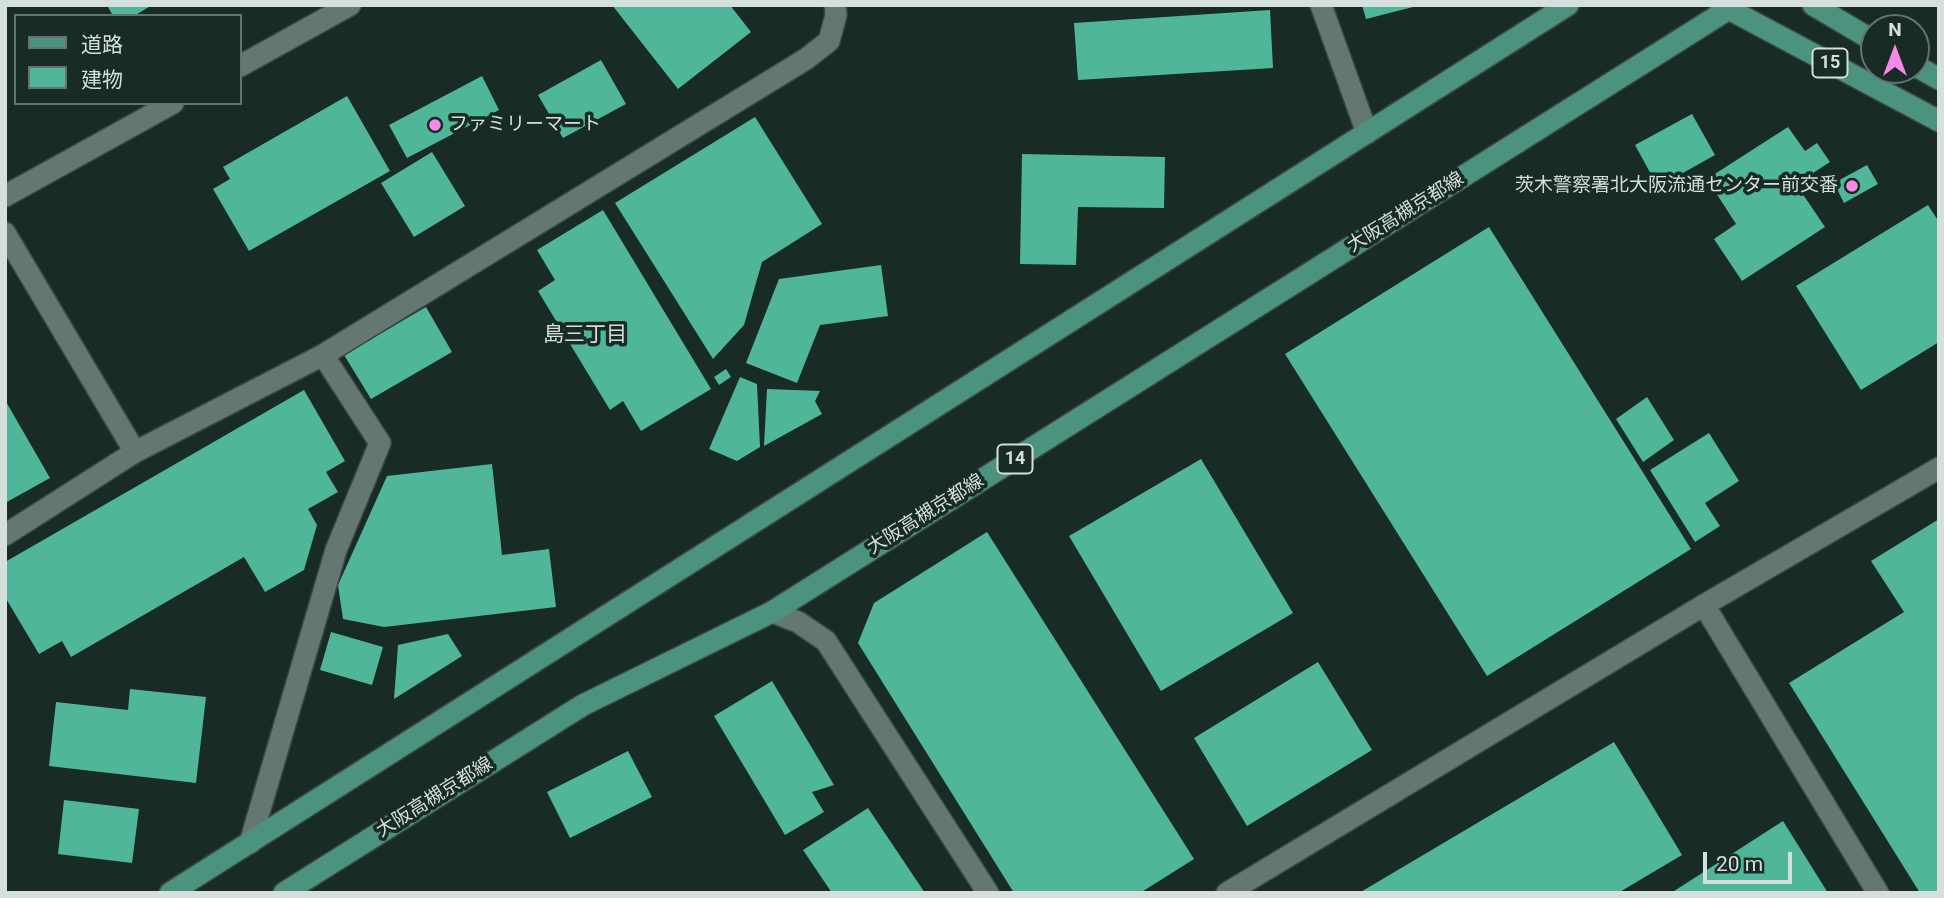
<!DOCTYPE html>
<meta charset="utf-8">
<style>
body{margin:0}
#map{position:relative;width:1944px;height:898px;overflow:hidden;background:#192b25;font-family:Roboto,"Noto Sans JP",sans-serif}
canvas{display:block}
.frame{position:absolute;inset:0;border:7px solid #d5dfdb;pointer-events:none}
.legend{position:absolute;left:14px;top:14px;width:228px;height:91px;box-sizing:border-box;background:#192b25;border:2px solid #64736e;margin:0;padding:9px 12px;list-style:none;font-size:21px;color:#d5dfdb}
.legend li{display:flex;align-items:center;gap:14px;height:35px}
.legend b{width:35px;border:2px solid #64736e}
.north{position:absolute;left:1860px;top:14px;width:70px;height:70px;box-sizing:border-box;background:#192b25;border:2px solid #64736e;border-radius:50%;rotate:0deg;font-size:19px;font-weight:700;line-height:28px;text-align:center;color:#d5dfdb}
.north::after{content:'';display:block;margin:auto;width:24px;height:32px;background:#f888ea;clip-path:polygon(50% 0,100% 100%,50% 72%,0 100%)}
.scale{position:absolute;left:1703px;top:852px;width:89px;height:32px;box-sizing:border-box;border:4px solid #d5dfdb;border-top:0;padding-left:9px;font-size:21px;line-height:24px;white-space:nowrap;color:#d5dfdb;-webkit-text-stroke:5px #192b25;paint-order:stroke}
</style>
<div id="map">
<canvas width="1944" height="898"></canvas>
<div class="frame"></div>
<ul class="legend">
<li><b style="height:9px;background:#4c937f"></b>道路</li>
<li><b style="height:19px;background:#50b699"></b>建物</li>
</ul>
<div class="north">N</div>
<div class="scale">20 m</div>
</div>
<script>
const context = document.querySelector('canvas').getContext('2d');
context.lineJoin = 'round';
function paint(path, color) {
  context.fillStyle = color;
  context.fill(path, 'evenodd');
}
function poly(rows) {
  const path = new Path2D();
  for (const r of rows) {
    path.moveTo(r[0], r[1]);
    for (let i = 2; i < r.length; i += 2) path.lineTo(r[i], r[i + 1]);
  }
  return path;
}
function strokePath(path, color, width, dash) {
  context.strokeStyle = color;
  context.lineWidth = width;
  context.lineCap = dash ? 'butt' : 'round';
  context.setLineDash(dash || []);
  context.stroke(path);
}
function drawText(font, color, halo, rows, align = 'center') {
  context.font = font + ' Roboto,"Noto Sans JP",sans-serif';
  context.lineWidth = 7;
  context.setLineDash([]);
  context.textBaseline = 'middle';
  context.strokeStyle = halo;
  context.fillStyle = color;
  for (const [text, x, y, turn = 0] of rows) {
    context.save();
    context.translate(x, y);
    context.rotate((+turn || 0) * Math.PI / 180);
    context.textAlign = isNaN(turn) ? turn : align;
    if (halo) context.strokeText(text, 0, 0);
    context.fillText(text, 0, 0);
    context.restore();
  }
}
paint(poly([
 [107,5,152,5,134,16,113,16],
 [612,5,730,5,751,32,678,89],
 [1362,5,1417,5,1417,6,1366,19],
 [1270,10,1273,68,1078,80,1074,23],
 [601,60,626,104,563,138,538,95],
 [482,76,499,110,407,158,389,125],
 [347,96,390,171,249,251,213,189,230,179,223,167],
 [1692,114,1715,155,1658,187,1635,145],
 [755,117,822,224,762,262,744,325,713,359,615,203],
 [1788,127,1805,151,1817,143,1830,162,1796,184,1825,227,1742,281,1714,239,1736,224,1707,179],
 [432,152,465,206,414,237,381,183],
 [1022,154,1165,157,1164,208,1078,207,1076,265,1020,264],
 [1867,165,1878,184,1844,203,1834,183],
 [1928,205,1939,222,1939,342,1861,390,1796,286],
 [603,210,711,389,641,431,623,401,610,410,538,291,555,280,537,250],
 [1489,227,1691,549,1487,676,1285,354],
 [881,265,888,316,820,325,797,383,746,363,779,279],
 [426,307,452,352,371,399,344,355],
 [726,369,731,377,719,385,714,377],
 [740,377,757,384,760,447,737,461,709,449],
 [767,389,820,391,815,401,822,414,764,446],
 [304,390,345,461,326,472,338,492,308,509,317,525,304,570,265,592,244,557,71,657,62,641,39,654,5,597,5,562],
 [1647,397,1674,440,1643,462,1616,419],
 [5,400,50,478,5,503],
 [1709,433,1739,481,1705,503,1720,526,1695,542,1650,470],
 [1201,459,1293,613,1161,691,1069,536],
 [492,464,502,555,549,549,556,607,384,627,343,619,338,585,387,476],
 [1939,519,1939,893,1920,893,1789,683,1904,612,1871,561],
 [987,532,1194,859,1140,893,1014,893,858,643,874,603],
 [331,632,383,647,372,685,320,670],
 [448,634,462,656,394,699,398,645],
 [1318,662,1372,750,1247,826,1194,738],
 [772,681,834,785,812,792,824,812,785,835,714,716],
 [130,689,206,697,196,783,49,766,56,702,128,710],
 [1614,742,1682,855,1618,893,1359,893],
 [628,751,652,797,570,838,547,792],
 [64,800,139,809,132,863,58,854],
 [868,808,925,893,832,893,803,850],
 [1783,821,1828,893,1671,893]
]), '#50b699');
const minor = poly([
 [1321,5,1367,133],
 [240,66,350,5],
 [5,196,173,103],
 [5,233,135,452],
 [5,535,135,452,323,355,806,59,829,41,836,15,835,5],
 [1704,605,1878,893],
 [772,612,798,622,826,641,988,893],
 [250,843,336,550,380,443,323,355],
 [1227,893,1704,605,1939,468]
]);
const major = poly([
 [1721,5,1939,121],
 [1813,5,1874,41],
 [1916,66,1939,79],
 [170,893,1568,5],
 [284,893,583,705,772,612,1735,5]
]);
strokePath(minor, '#3a4843', 24);
strokePath(major, '#3a4843', 24);
strokePath(minor, '#647871', 21);
strokePath(major, '#4c937f', 21);
for (const [x, y, r, color] of [
 [435,125,7,"#f888ea"],
 [1852,186,7,"#f888ea"]
]) {
  const dot = new Path2D();
  dot.arc(x, y, r, 0, 2 * Math.PI);
  context.fillStyle = color;
  context.fill(dot);
  strokePath(dot, '#192b25', 2.5);
}
for (const [x, y, w] of [
 [1830,63,35],
 [1015,459,35]
]) {
  const box = new Path2D();
  box.roundRect(x - w / 2, y - 14.5, w, 29, 5);
  context.fillStyle = '#192b25';
  context.fill(box);
  strokePath(box, '#d5dfdb', 2);
}
drawText('bold 18px', '#d5dfdb', null, [
 ["15",1830,63],
 ["14",1015,459]
]);
drawText('19px', '#d5dfdb', '#192b25', [
 ["ファミリーマート",449,125],
 ["茨木警察署北大阪流通センター前交番",1838,186,"right"]
], 'left');
drawText('19px', '#d5dfdb', '#192b25', [
 ["大阪高槻京都線",1406,213,-32],
 ["大阪高槻京都線",926,515,-32],
 ["大阪高槻京都線",435,798,-32]
]);
drawText('21px', '#d5dfdb', '#192b25', [
 ["島三丁目",585,336]
]);
</script>
